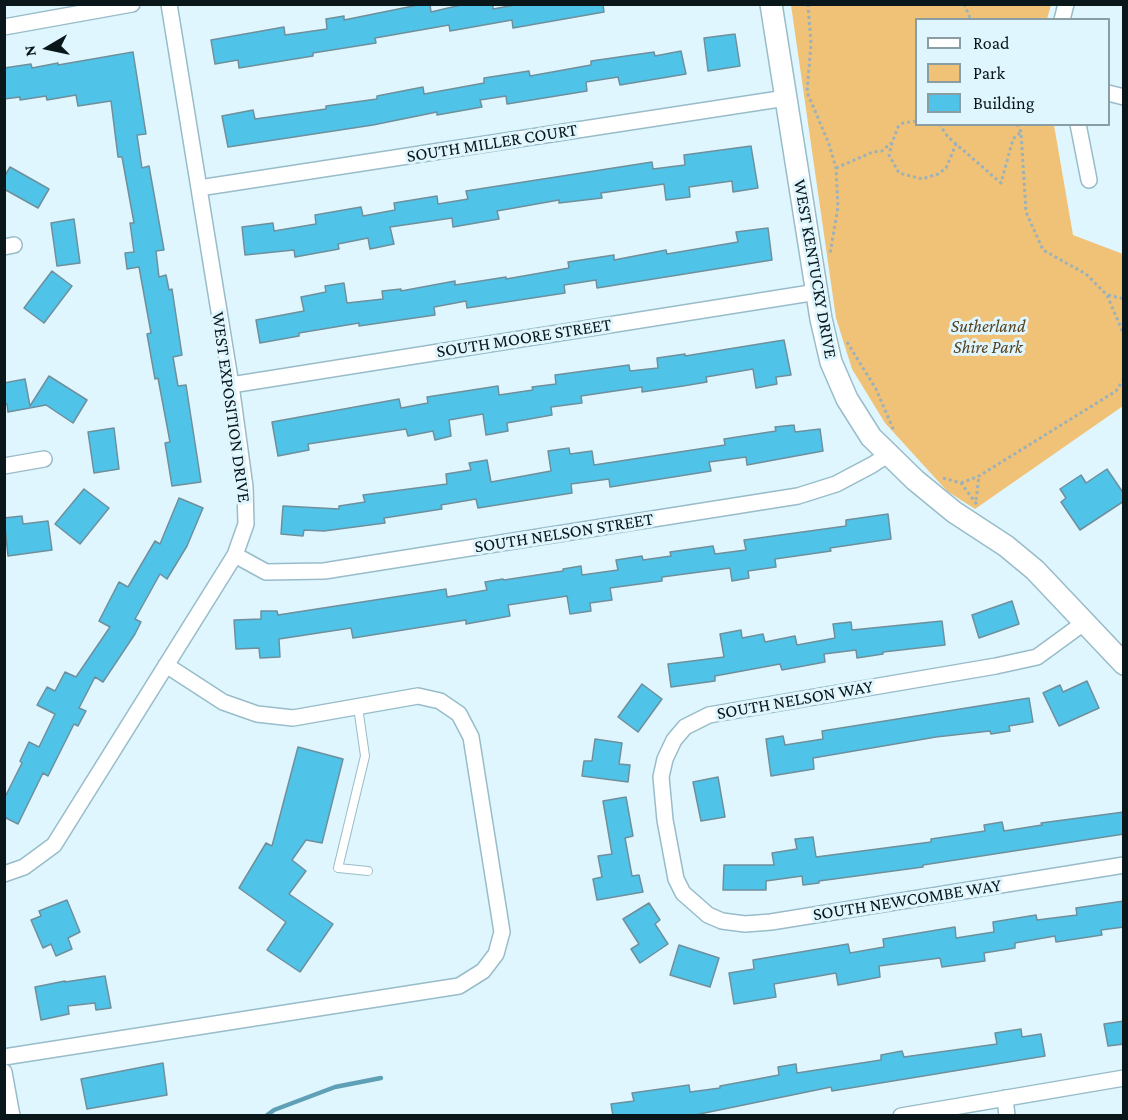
<!DOCTYPE html>
<style>
body{margin:0}
#map{position:relative;width:1128px;height:1120px;overflow:hidden;background:#e0f6fe;font-family:"Crimson Pro",serif}
canvas{display:block}
.frame{position:absolute;inset:0;border:6px solid #09171b;pointer-events:none}
.legend{position:absolute;left:915px;top:18px;width:195px;height:108px;box-sizing:border-box;background:#e0f6fe;border:2px solid #8a9da3;margin:0;padding:8px 10px;list-style:none;font-size:18px;color:#09171b}
.legend li{display:flex;align-items:center;gap:12px;height:30px}
.legend b{width:30px;border:2px solid #8a9da3}
.north{position:absolute;left:18px;top:18px;width:60px;height:60px;-webkit-text-stroke:4px #e0f6fe;paint-order:stroke;rotate:261deg;font-size:16px;font-weight:700;line-height:24px;text-align:center;color:#09171b}
.north::after{content:'';display:block;margin:auto;width:21px;height:27px;background:#09171b;clip-path:polygon(50% 0,100% 100%,50% 72%,0 100%)}
</style>
<div id="map">
<canvas width="1128" height="1120"></canvas>
<div class="frame"></div>
<ul class="legend">
<li><b style="height:8px;background:#fff"></b>Road</li>
<li><b style="height:16px;background:#efc278"></b>Park</li>
<li><b style="height:16px;background:#4fc3e8"></b>Building</li>
</ul>
<div class="north">N</div>
</div>
<script>
const context = document.querySelector('canvas').getContext('2d');
context.lineJoin = 'round';
function paint(path, color) {
  context.fillStyle = color;
  context.fill(path, 'evenodd');
}
function poly(rows) {
  const path = new Path2D();
  for (const r of rows) {
    path.moveTo(r[0], r[1]);
    for (let i = 2; i < r.length; i += 2) path.lineTo(r[i], r[i + 1]);
  }
  return path;
}
function strokePath(path, color, width, dash) {
  context.strokeStyle = color;
  context.lineWidth = width;
  context.lineCap = dash ? 'butt' : 'round';
  context.setLineDash(dash || []);
  context.stroke(path);
}
function drawText(font, color, halo, rows, align = 'center') {
  context.font = font + ' "Crimson Pro",serif';
  context.lineWidth = 6;
  context.setLineDash([]);
  context.textBaseline = 'middle';
  context.strokeStyle = halo;
  context.fillStyle = color;
  for (const [text, x, y, turn = 0] of rows) {
    context.save();
    context.translate(x, y);
    context.rotate((+turn || 0) * Math.PI / 180);
    context.textAlign = isNaN(turn) ? turn : align;
    if (halo) context.strokeText(text, 0, 0);
    context.fillText(text, 0, 0);
    context.restore();
  }
}
paint(poly([
 [791,5,1051,5,1047,19,916,20,916,124,1054,125,1073,235,1123,254,1123,406,975,509,947,491,885,423,852,369,836,318]
]), '#efc278');
strokePath(poly([
 [266,1116,274,1110,335,1087,381,1078]
]), '#60a0b6', 4.5);
const building = poly([
 [423,4,430,4,431,12,465,4,493,4,493,9,520,4,603,4,604,12,513,28,512,20,450,31,449,25,375,38,376,43,313,53,313,56,239,68,238,60,215,64,211,40,284,27,285,35,327,29,326,19,344,16,344,20,423,4],
 [735,34,740,66,708,71,704,38,735,34],
 [681,51,686,74,620,85,618,77,586,82,587,91,507,104,506,96,480,100,482,107,437,115,437,112,373,125,228,147,222,116,253,110,255,119,326,109,326,106,377,99,377,96,423,87,424,94,484,83,484,78,529,71,530,76,591,65,591,61,654,52,655,56,681,51],
 [133,52,146,134,137,135,142,168,149,166,164,250,156,251,159,277,166,275,169,290,172,289,182,355,173,357,178,386,186,385,201,482,172,486,165,443,170,442,158,378,155,379,147,334,151,333,139,267,127,269,125,253,134,252,130,223,134,223,122,157,118,157,111,101,78,106,76,95,47,100,46,96,20,100,20,97,4,99,4,68,31,64,32,68,58,63,58,65,133,52],
 [751,146,758,188,733,192,732,181,689,187,690,197,666,200,664,184,601,193,602,198,559,203,559,200,497,211,499,219,453,227,452,218,390,227,394,244,370,249,368,238,338,244,339,249,295,257,294,250,245,255,242,227,273,223,274,231,316,224,315,215,361,207,363,216,395,210,394,203,437,196,438,204,468,199,466,191,652,162,653,169,685,165,684,155,751,146],
 [10,167,49,189,38,208,4,189,4,177,10,167],
 [74,219,80,263,57,266,51,223,74,219],
 [768,228,772,260,597,288,596,280,564,285,565,293,467,308,466,301,434,307,435,315,359,326,359,323,299,333,299,336,260,343,256,320,304,311,301,297,326,292,325,286,344,283,347,303,383,299,382,291,401,289,401,291,455,281,455,285,506,277,506,279,569,268,568,262,614,255,614,260,666,250,667,254,738,242,736,232,768,228],
 [52,271,72,286,44,323,24,308,52,271],
 [784,340,791,375,776,377,777,384,756,388,753,369,706,377,707,382,683,386,642,392,642,387,581,396,582,403,551,407,552,415,507,423,508,431,486,435,483,414,449,420,451,436,435,440,433,431,408,436,406,429,308,444,309,450,278,456,272,422,399,399,401,408,428,403,427,397,498,386,499,395,533,390,532,387,556,384,555,375,629,365,630,371,658,368,657,358,685,354,685,356,784,340],
 [49,376,87,400,73,423,46,405,8,412,7,404,4,404,4,383,25,379,30,406,49,376],
 [794,425,795,432,820,429,823,451,747,465,746,457,709,462,711,471,610,487,609,479,571,484,572,493,478,508,476,499,441,505,442,509,384,518,385,523,324,531,304,530,303,536,281,534,283,506,339,509,339,506,365,502,363,495,447,484,446,474,471,470,469,463,487,460,491,482,551,471,548,451,569,448,570,454,592,451,594,465,725,445,724,439,776,431,775,427,794,425],
 [114,428,119,469,94,473,88,432,114,428],
 [1107,469,1124,494,1124,501,1080,530,1061,502,1066,498,1060,489,1081,475,1086,483,1107,469],
 [84,489,109,508,80,544,55,524,84,489],
 [179,498,203,508,187,546,167,579,160,574,135,619,141,622,135,634,103,682,95,677,79,708,86,711,78,726,74,724,48,776,43,773,18,824,4,817,4,799,22,763,20,761,29,742,39,747,55,714,37,705,47,687,55,691,65,672,76,677,110,627,99,621,119,582,128,587,155,541,160,544,179,498],
 [888,514,891,539,830,548,831,551,775,559,776,567,748,571,749,578,732,581,730,568,662,577,662,581,610,588,612,600,590,603,591,611,570,614,567,596,508,605,510,616,466,624,466,620,353,638,351,628,279,639,280,657,260,658,259,648,236,649,234,620,261,619,261,611,277,611,278,615,446,589,447,597,487,590,485,582,503,579,504,580,563,571,563,569,581,566,582,575,618,570,616,560,642,556,643,560,671,556,670,552,713,546,715,554,746,550,744,540,846,526,846,520,888,514],
 [22,516,23,524,48,521,52,550,8,556,4,518,22,516],
 [1012,601,1019,624,979,638,972,615,1012,601],
 [942,621,945,645,883,652,883,654,857,658,856,650,824,654,825,662,782,670,780,664,715,676,715,681,671,687,668,664,724,657,720,634,741,630,742,638,763,634,765,642,795,636,797,645,835,638,833,624,851,622,852,630,942,621],
 [1087,681,1099,708,1059,726,1043,693,1060,685,1063,692,1087,681],
 [642,684,662,699,638,732,618,717,642,684],
 [1029,698,1033,722,1009,726,1010,731,991,734,990,731,936,737,813,758,814,769,771,776,766,739,783,736,785,745,823,739,822,731,1029,698],
 [595,739,622,743,619,764,630,765,628,782,582,776,584,761,592,761,595,739],
 [298,747,343,759,322,843,306,840,292,860,306,871,289,894,333,924,300,972,267,950,286,922,239,888,266,843,272,846,298,747],
 [718,777,725,817,701,821,693,782,718,777],
 [626,797,633,836,625,838,632,876,639,875,643,892,597,900,593,879,602,877,598,856,612,854,603,801,626,797],
 [1124,812,1124,834,923,865,923,867,819,881,819,883,803,885,802,876,766,881,766,890,723,890,724,865,774,865,772,853,797,849,795,839,813,837,816,857,931,842,931,839,985,831,984,825,1002,822,1004,831,1042,825,1041,823,1124,812],
 [67,900,80,932,68,938,72,949,56,956,51,944,43,948,31,920,41,916,39,911,67,900],
 [1124,901,1124,927,1101,930,1102,935,1056,942,1055,936,1015,943,1015,948,984,953,985,961,942,967,940,958,879,966,880,977,838,985,836,973,774,984,776,997,734,1004,729,973,754,969,753,960,848,944,850,953,884,947,883,939,955,927,956,938,994,932,993,922,1036,915,1037,920,1077,915,1076,908,1124,901],
 [649,903,660,920,655,924,668,944,640,963,631,949,639,944,623,919,649,903],
 [679,945,719,958,710,987,670,975,679,945],
 [105,976,111,1008,96,1010,95,1003,68,1006,69,1014,41,1020,35,987,65,981,65,982,105,976],
 [1124,1021,1124,1044,1108,1046,1104,1024,1124,1021],
 [1021,1029,1022,1037,1041,1034,1045,1056,832,1091,831,1087,690,1116,613,1116,611,1104,634,1101,632,1093,689,1085,690,1092,720,1088,720,1086,779,1075,778,1067,796,1064,797,1073,881,1060,881,1055,902,1051,904,1057,997,1044,995,1033,1021,1029],
 [163,1063,167,1095,87,1109,81,1079,163,1063]
]);
paint(building, '#4fc3e8');
strokePath(building, '#6e909c', 1.5);
const lane = poly([
 [358,707,365,756,338,868,368,871]
]);
const street = poly([
 [1062,20,1066,4],
 [4,27,132,4],
 [1108,93,1124,97],
 [1078,124,1089,180],
 [199,188,786,98],
 [4,247,14,245],
 [231,385,817,292],
 [4,466,44,459],
 [235,555,266,572,324,571,798,496,836,484,872,465,889,454],
 [1085,622,1037,657,996,666,709,715,685,727,674,740,665,759,661,777,665,820,676,879,683,893,708,915,722,921,745,924,771,922,1124,865],
 [4,874,24,867,54,845,235,555,246,524,245,487,231,385,169,4],
 [4,1057,459,986,483,971,496,954,502,932,471,737,459,714,440,701,418,696,293,718,257,714,223,702,166,665],
 [4,1072,12,1116],
 [1005,1098,1007,1116],
 [901,1116,1124,1078]
]);
const secondary = poly([
 [771,4,821,319,831,362,847,399,871,437,915,480,954,512,1006,546,1035,570,1124,664]
]);
strokePath(lane, '#98bcc9', 10);
strokePath(street, '#98bcc9', 18);
strokePath(secondary, '#98bcc9', 24);
strokePath(poly([
 [808,4,811,44,807,92,829,144,836,168,838,207,830,254],
 [964,4,971,20],
 [916,121,903,123,898,127,892,143,889,155,899,173,922,179,938,174,946,168,956,144],
 [939,124,948,137,1001,183,1013,139,1021,132],
 [1017,124,1021,132,1026,212,1043,250,1086,274,1107,295,1124,335],
 [836,168,873,152,882,151,891,143],
 [1108,295,1124,299],
 [847,342,876,389,894,431],
 [943,478,961,483,978,506],
 [961,483,979,476,1116,391,1124,379],
 [976,500,979,476]
]), '#9db1b8', 3, [3, 3]);
strokePath(lane, '#fff', 8);
strokePath(street, '#fff', 15);
strokePath(secondary, '#fff', 21);
drawText('18px', '#09171b', '#e0f6fe', [
 ["SOUTH MILLER COURT",492,143,-9],
 ["WEST KENTUCKY DRIVE",815,269,80],
 ["SOUTH MOORE STREET",524,338,-9],
 ["WEST EXPOSITION DRIVE",231,407,82],
 ["SOUTH NELSON STREET",564,533,-9],
 ["SOUTH NELSON WAY",795,700,-10],
 ["SOUTH NEWCOMBE WAY",907,900,-9]
]);
drawText('italic 18px', '#55401d', '#e0f6fe', [
 ["Sutherland",988,326],
 ["Shire Park",988,347]
]);
</script>
